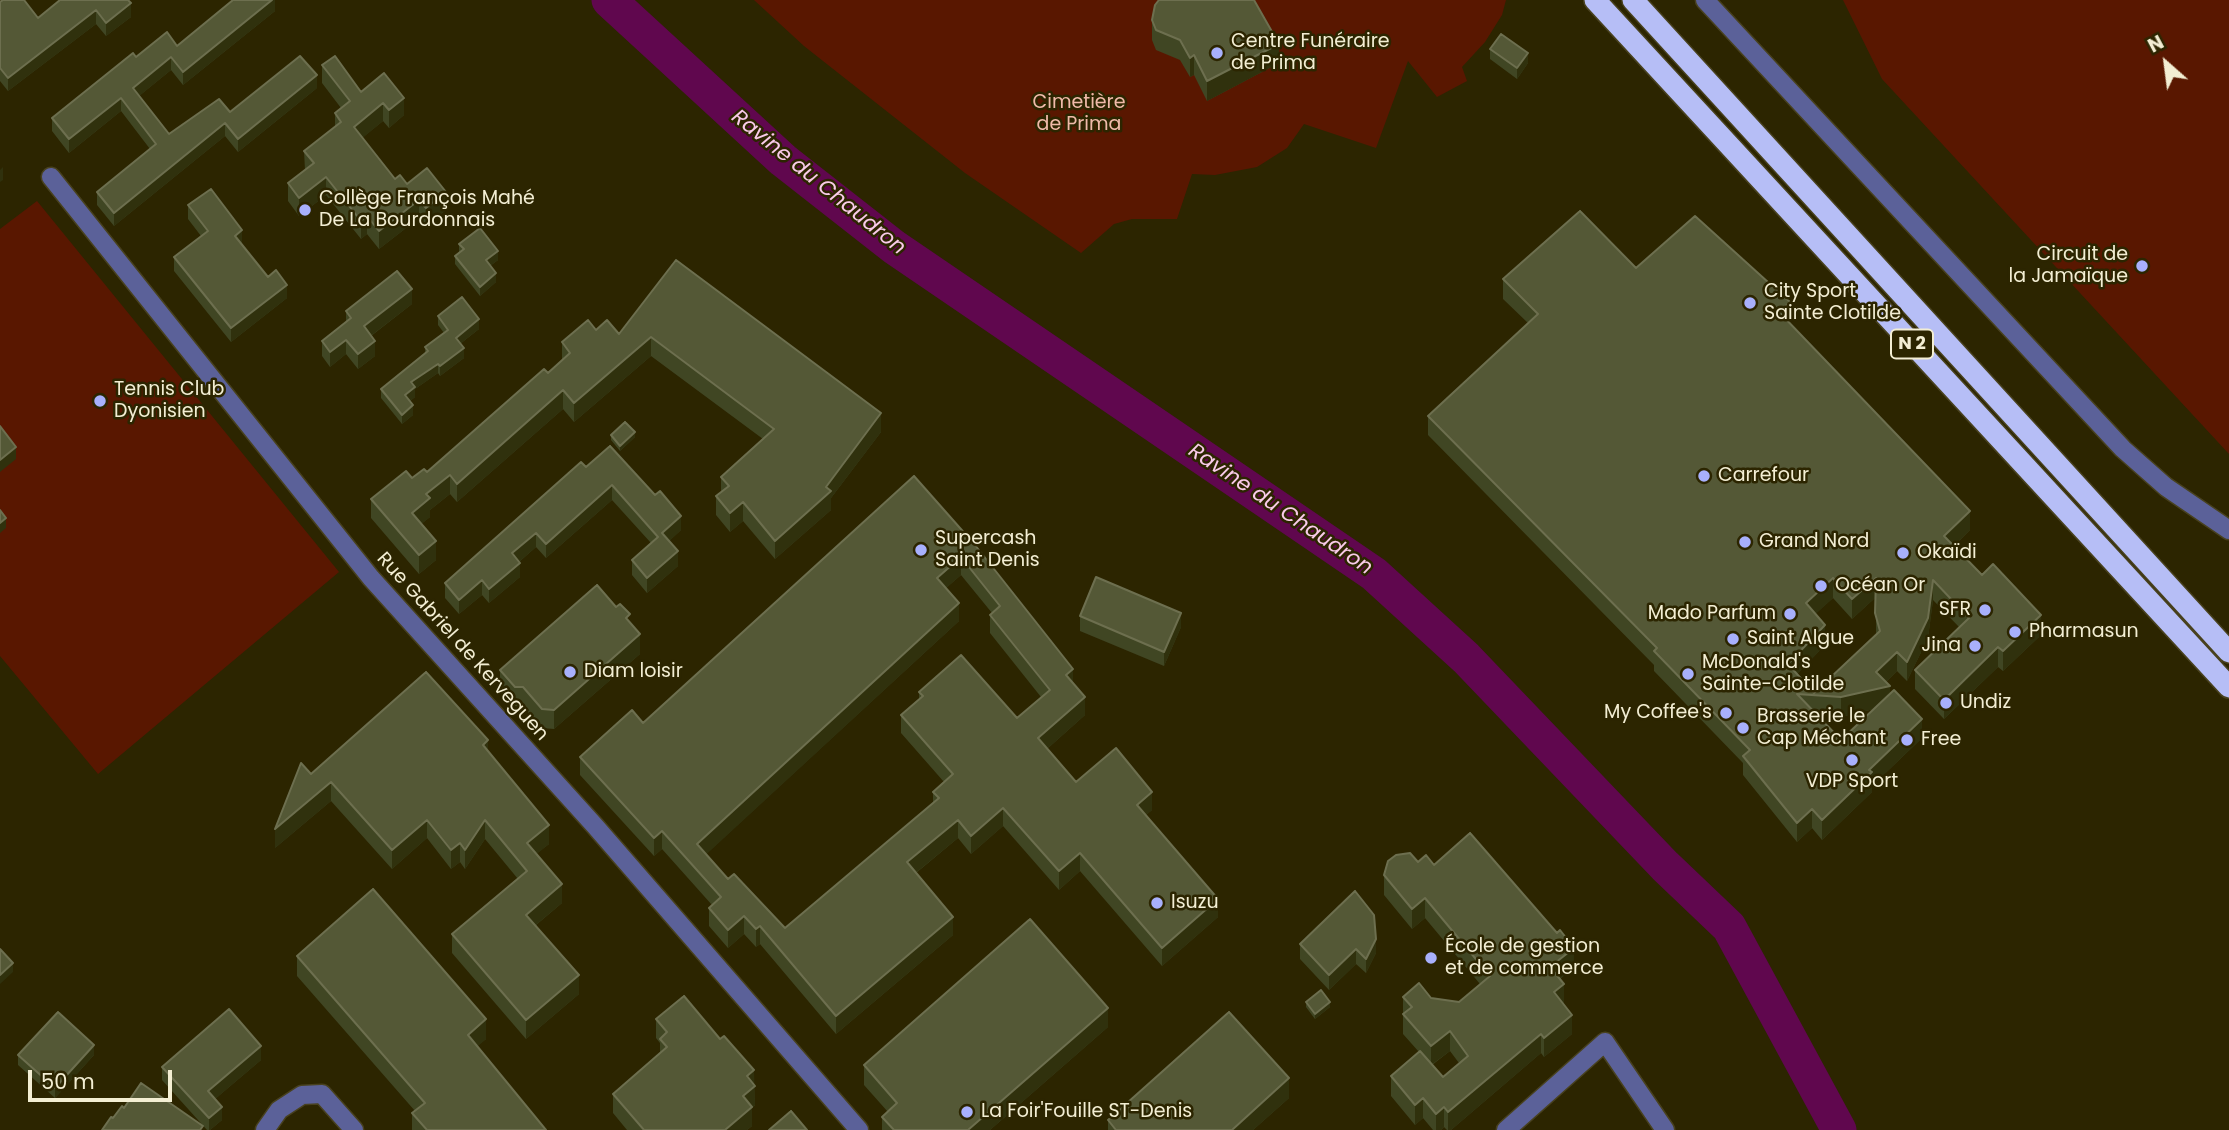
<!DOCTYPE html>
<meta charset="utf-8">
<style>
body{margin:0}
#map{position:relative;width:2229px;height:1130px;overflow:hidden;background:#2c2500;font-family:Poppins,sans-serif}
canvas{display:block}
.north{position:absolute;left:2131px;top:28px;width:70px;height:70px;-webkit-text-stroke:5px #2c2500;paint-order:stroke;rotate:332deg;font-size:19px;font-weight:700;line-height:28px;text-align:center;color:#f3eed3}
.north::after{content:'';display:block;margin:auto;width:24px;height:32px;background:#f3eed3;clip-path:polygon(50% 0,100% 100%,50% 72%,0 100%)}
.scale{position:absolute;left:28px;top:1070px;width:144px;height:32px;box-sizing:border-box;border:4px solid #f3eed3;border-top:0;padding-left:9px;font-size:21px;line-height:24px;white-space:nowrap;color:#f3eed3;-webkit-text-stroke:5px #2c2500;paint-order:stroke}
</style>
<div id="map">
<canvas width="2229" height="1130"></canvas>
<div class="north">N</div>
<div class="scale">50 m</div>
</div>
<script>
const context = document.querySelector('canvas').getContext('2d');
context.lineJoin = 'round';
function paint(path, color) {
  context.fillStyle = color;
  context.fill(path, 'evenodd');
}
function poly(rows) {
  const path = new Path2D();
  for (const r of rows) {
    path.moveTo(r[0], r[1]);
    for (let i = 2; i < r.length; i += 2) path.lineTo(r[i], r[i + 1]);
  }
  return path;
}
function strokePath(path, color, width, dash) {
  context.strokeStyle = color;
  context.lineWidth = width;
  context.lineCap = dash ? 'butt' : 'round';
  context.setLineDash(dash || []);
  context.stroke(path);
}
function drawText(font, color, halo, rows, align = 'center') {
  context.font = font + ' Poppins,sans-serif';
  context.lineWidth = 5;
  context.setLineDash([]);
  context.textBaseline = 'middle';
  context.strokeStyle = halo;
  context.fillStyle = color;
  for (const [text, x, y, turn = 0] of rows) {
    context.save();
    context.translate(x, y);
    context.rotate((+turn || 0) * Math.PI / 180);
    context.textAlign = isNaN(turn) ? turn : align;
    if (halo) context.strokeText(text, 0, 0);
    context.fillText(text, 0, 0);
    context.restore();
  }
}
paint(poly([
 [754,0,1506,0,1502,15,1485,42,1462,67,1467,81,1437,97,1408,61,1376,148,1304,124,1287,148,1257,167,1215,175,1192,174,1177,219,1132,219,1114,224,1081,253,965,173,804,46],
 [1843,0,2229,0,2229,454,1882,79],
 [37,201,339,572,98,774,0,656,0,229]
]), '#591700');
strokePath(poly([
 [609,0,783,160,894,247,1374,574,1466,658,1665,866,1729,927,1839,1130]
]), '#60074e', 35);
const minor = poly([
 [1705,0,2123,449,2166,487,2229,530],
 [51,177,371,578,595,826,859,1130],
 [265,1130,279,1110,302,1095,322,1094,354,1130],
 [1506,1130,1605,1042,1665,1130]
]);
const highway = poly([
 [1595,0,2229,687],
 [1633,0,2229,652]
]);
strokePath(minor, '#48411e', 21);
strokePath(highway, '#48411e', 24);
strokePath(minor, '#5b6199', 18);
strokePath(highway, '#b6bef6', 21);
paint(poly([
 [60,0,131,17,106,36,96,24,8,91,0,81,0,2,38,18],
 [275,0,275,11,183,85,171,70,139,96,169,134,230,112,317,88,238,152,225,136,114,226,97,205,97,192,150,149,121,111,69,153,52,131,52,118,136,57,177,46],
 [1152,20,1279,63,1207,101,1194,75,1190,77,1180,60,1156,50,1152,40],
 [1490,49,1528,63,1517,79,1490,59],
 [322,65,361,92,404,115,389,128,383,121,362,138,395,179,407,184,446,210,426,226,419,218,379,249,367,234,361,239,326,195,299,216,288,201,288,183,305,170,304,151,335,127,335,113,341,108,322,83],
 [188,205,242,244,268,277,287,298,231,342,174,271,174,257,201,236,188,219],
 [459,244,498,260,490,266,496,282,480,296,455,264,455,256,459,252],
 [676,260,881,432,831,498,831,510,775,559,743,521,730,532,716,515,716,496,721,492,721,477,763,439,651,356,574,422,563,409,457,502,450,494,430,510,430,517,421,524,436,560,419,574,371,518,371,499,427,472,562,360,562,342,596,330,619,334],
 [1636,268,1790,321,1789,322,1970,530,1954,546,2041,635,2003,671,1998,667,1944,719,1915,689,1915,670,1959,627,1933,600,1928,638,1907,681,1897,671,1886,682,1890,694,1922,738,1872,786,1872,792,1822,840,1812,828,1797,842,1743,775,1743,763,1654,671,1654,665,1428,435,1428,416,1528,323,1503,299,1503,279],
 [1876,597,1876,635,1814,693,1797,674,1825,645,1815,614,1833,598,1852,619],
 [1874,709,1841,740,1817,715,1841,717],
 [412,304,371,336,375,356,358,369,346,354,330,367,322,356,322,341,346,322,346,311],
 [438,316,479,329,460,344,464,358,440,376,438,373,415,389,415,397,410,401,413,415,402,424,381,398,381,389,425,353,425,347,444,333,438,325],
 [611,435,635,437,620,451,611,440],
 [586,467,681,530,669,541,678,566,647,593,632,575,632,560,651,543,612,500,546,558,536,547,519,562,520,577,489,603,482,595,459,614,445,598,445,583],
 [914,476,1073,683,1085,715,1047,749,1076,782,1152,810,1146,815,1218,917,1162,966,1080,871,1059,890,1003,826,971,854,958,838,916,873,953,935,836,1034,760,944,756,947,744,934,728,948,709,926,709,908,712,905,662,849,654,856,580,775,580,757,643,723],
 [961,575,992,613,990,615,990,633,1041,697,1017,718,919,692,919,700,901,715,901,733,944,782,933,792,933,803,785,928,728,879,706,854,959,621,946,588],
 [1080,616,1181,627,1164,666,1080,631],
 [630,623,640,654,554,729,542,728,523,707,515,706,500,690,500,670],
 [488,752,549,844,536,854,562,903,536,925,579,994,526,1039,452,953,452,934,518,879,485,839,465,869,460,862,451,869,427,838,392,869,331,801,275,848,311,774],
 [1418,862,1434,865,1574,967,1560,979,1564,1004,1564,1005,1572,1034,1544,1057,1541,1053,1451,1130,1447,1130,1444,1127,1441,1130,1433,1130,1423,1118,1415,1125,1391,1096,1391,1076,1419,1052,1403,1034,1403,997,1431,998,1459,1002,1480,984,1425,918,1412,929,1384,895,1384,875],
 [1450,1051,1459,1063,1443,1077,1432,1065],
 [1374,915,1376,953,1366,973,1356,964,1329,990,1300,959,1300,944],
 [297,956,486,1039,477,1046,546,1130,412,1130,412,1113,415,1111,297,976],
 [1306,1002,1330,1007,1315,1019,1306,1007],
 [656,1019,754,1084,755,1105,752,1108,752,1126,747,1130,627,1130,613,1113,613,1094,660,1053,660,1043,656,1038],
 [1108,1027,990,1130,882,1130,882,1117,888,1112,864,1085,864,1065],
 [18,1055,94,1055,55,1098,18,1065],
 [261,1060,215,1099,222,1120,210,1130,207,1130,162,1080,162,1067],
 [1289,1098,1253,1130,1108,1130,1108,1120]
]), '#404623');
paint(poly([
 [272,0,275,0,275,11,183,85,183,72],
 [131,3,131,17,106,36,106,23],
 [96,10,96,24,8,91,8,78],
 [1279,44,1279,63,1207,101,1207,81],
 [1528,53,1528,63,1517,79,1517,68],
 [1194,55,1194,75,1190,77,1190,58],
 [171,57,171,70,133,101,133,88],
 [317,75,317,88,238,152,238,139],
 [121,98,121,111,69,153,69,139],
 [404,98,404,115,389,128,389,110],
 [383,103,383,121,354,145,354,127],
 [225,123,225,136,114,226,114,213],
 [3,167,3,180,0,182,0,170],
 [326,177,326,195,299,216,299,198],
 [446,192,446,210,426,226,426,208],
 [419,200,419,218,379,249,379,231],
 [367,216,367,234,361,239,361,221],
 [242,230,242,244,235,250,235,236],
 [498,251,498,260,486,269,486,260],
 [496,273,496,282,480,296,480,287],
 [287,285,287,298,231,342,231,328],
 [412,289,412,304,364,341,364,326],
 [1790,302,1790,321,1779,332,1779,312],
 [479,319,479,329,456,347,456,338],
 [651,337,651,356,574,422,574,403],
 [346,340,346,354,330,367,330,352],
 [375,341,375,356,358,369,358,354],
 [464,348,464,358,440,376,440,366],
 [438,364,438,373,415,389,415,397,405,405,405,395,411,382],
 [563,390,563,409,457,502,457,484],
 [413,405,413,415,402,424,402,415],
 [881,413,881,432,831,498,831,510,775,559,775,541,826,487],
 [635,432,635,437,620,451,620,446],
 [16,447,16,459,0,472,0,460],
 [450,475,450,494,430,510,430,517,412,532,412,513,426,494],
 [612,485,612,500,546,558,546,544],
 [743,502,743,521,730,532,730,513],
 [1970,511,1970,530,1944,555,1944,536],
 [681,516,681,530,662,548,662,533],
 [6,518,6,528,0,533,0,523],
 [536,533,536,547,512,568,512,553],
 [436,541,436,560,419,574,419,555],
 [678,551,678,566,647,593,647,578],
 [961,557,961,575,937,596,937,578],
 [520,563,520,577,489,603,489,589],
 [1833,578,1833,598,1806,623,1806,603],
 [1876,578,1876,597,1852,619,1852,599],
 [482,580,482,595,459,614,459,600],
 [1933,580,1933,600,1928,638,1907,681,1907,662],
 [959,603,959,621,697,863,697,844],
 [1181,613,1181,627,1164,666,1164,652],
 [2041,615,2041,635,2003,671,2003,651],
 [1825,625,1825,645,1788,684,1788,664],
 [640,634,640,654,554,729,554,710],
 [1998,647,1998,667,1944,719,1944,700],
 [1897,652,1897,671,1880,688,1890,686,1890,705,1841,717,1841,697,1876,672],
 [1073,669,1073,687,1066,675],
 [1085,697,1085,715,1038,757,1038,738],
 [1922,719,1922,738,1872,786,1872,792,1822,840,1822,820,1869,770],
 [488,740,488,759,483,745],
 [331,782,331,801,275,848,275,829],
 [1152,792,1152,810,1137,823,1137,805],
 [1003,808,1003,826,971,854,971,836],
 [1812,809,1812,828,1797,842,1797,823],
 [427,820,427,838,392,869,392,850],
 [485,820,485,839,465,869,465,850],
 [958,820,958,838,907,880,907,862],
 [549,825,549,844,527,862,527,843],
 [662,831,662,849,654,856,654,838],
 [460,843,460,862,451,869,451,850],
 [1080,853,1080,871,1059,890,1059,871],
 [562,884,562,903,526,933,526,915],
 [1425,898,1425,918,1412,929,1412,909],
 [1218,899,1218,917,1162,966,1162,948],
 [744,916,744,934,728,948,728,930],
 [953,917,953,935,836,1034,836,1016],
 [760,926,760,944,756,947,756,929],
 [1376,939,1376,953,1366,973,1366,959],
 [1574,948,1574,967,1550,987,1550,967],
 [1356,949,1356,964,1329,990,1329,975],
 [13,963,13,972,0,984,0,975],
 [579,975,579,994,526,1039,526,1020],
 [1564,984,1564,1004,1554,1012,1554,992],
 [1330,1002,1330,1007,1315,1019,1315,1014],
 [1108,1008,1108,1027,990,1130,968,1130],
 [1572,1015,1572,1034,1544,1057,1544,1038],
 [486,1019,486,1039,468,1055,468,1035],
 [1450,1031,1450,1051,1431,1065,1431,1046],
 [1541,1034,1541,1053,1451,1130,1448,1130,1448,1112],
 [94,1045,94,1055,55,1098,55,1088],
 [261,1046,261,1060,208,1105,208,1091],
 [754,1070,755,1105,752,1108,752,1126,747,1130,725,1130,743,1096,747,1076],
 [1289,1078,1289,1098,1253,1130,1232,1130],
 [1423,1098,1423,1118,1415,1125,1415,1105],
 [222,1107,222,1120,210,1130,209,1130,209,1118],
 [1444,1107,1444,1127,1441,1130,1436,1130,1436,1114]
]), '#30310d');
const building = poly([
 [3,0,24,0,38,18,60,0,128,0,131,3,106,23,96,10,8,78,0,68,0,2,3,0],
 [233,0,272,0,183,72,171,57,133,88,169,134,219,99,230,112,300,56,317,75,238,139,225,123,114,213,97,192,156,144,121,98,69,139,52,118,133,53,136,57,167,32,177,46,233,0],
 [1159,0,1254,0,1279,44,1207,81,1194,55,1190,58,1180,40,1156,30,1152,20,1155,5,1159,0],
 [1501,34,1528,53,1517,68,1490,49,1501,34],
 [335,56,361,92,384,73,404,98,389,110,383,103,354,127,395,179,400,175,407,184,427,168,446,192,426,208,419,200,379,231,367,216,361,221,326,177,299,198,288,183,314,163,304,151,341,122,335,113,350,101,322,65,335,56],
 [211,189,242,230,235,236,268,277,276,270,287,285,231,328,174,257,208,231,188,205,211,189],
 [1580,211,1636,268,1695,216,1790,302,1779,312,1970,511,1944,536,1982,575,1993,564,2041,615,2003,651,1998,647,1944,700,1915,670,1969,618,1933,580,1928,618,1907,662,1897,652,1876,672,1890,686,1841,697,1797,694,1841,740,1894,690,1922,719,1869,770,1872,772,1822,820,1812,809,1797,823,1743,756,1750,750,1654,651,1657,648,1428,416,1538,314,1503,279,1580,211],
 [1833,578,1852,599,1876,578,1875,613,1880,631,1814,693,1788,664,1825,625,1806,603,1833,578],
 [480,228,498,251,486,260,496,273,480,287,455,256,464,249,459,244,480,228],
 [676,260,881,413,826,487,831,491,775,541,743,502,730,513,716,496,729,486,721,477,774,429,651,337,574,403,563,390,457,484,450,475,426,494,430,498,412,513,436,541,419,555,371,499,406,471,412,478,424,469,427,472,544,369,548,373,570,353,562,342,588,320,596,330,607,320,619,334,676,260],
 [397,271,412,289,364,326,375,341,358,354,346,340,330,352,322,341,351,318,346,311,397,271],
 [462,297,479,319,456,338,464,348,440,366,438,364,411,382,415,387,405,395,413,405,402,415,381,389,428,351,425,347,448,330,438,316,462,297],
 [625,422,635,432,620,446,611,435,625,422],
 [0,426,16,447,0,460,0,426],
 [610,446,655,495,660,491,681,516,662,533,678,551,647,578,632,560,658,537,612,485,546,544,536,533,512,553,520,563,489,589,482,580,459,600,445,583,581,462,586,467,610,446],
 [914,476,975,545,1073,669,1066,675,1085,697,1038,738,1076,782,1116,748,1152,792,1137,805,1218,899,1162,948,1080,853,1059,871,1003,808,971,836,958,820,907,862,953,917,836,1016,760,926,756,929,744,916,728,930,709,908,721,897,662,831,654,838,580,757,632,710,643,723,914,476],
 [961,557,1000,606,990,615,1050,690,1017,718,961,655,919,692,923,696,901,715,953,774,933,792,939,798,785,928,734,874,728,879,697,844,959,603,937,578,961,557],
 [0,510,6,518,0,523,0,510],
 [1096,577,1181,613,1164,652,1080,616,1096,577],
 [597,585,616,607,620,604,630,614,626,618,640,634,554,710,542,709,523,687,515,687,500,670,597,585],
 [426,672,488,740,483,745,549,825,527,843,562,884,526,915,579,975,526,1020,452,934,527,871,485,820,465,850,460,843,451,850,427,820,392,850,331,782,275,829,301,763,311,774,426,672],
 [1470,833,1557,933,1560,930,1574,948,1550,967,1564,984,1554,992,1572,1015,1544,1038,1541,1034,1448,1112,1444,1107,1436,1114,1423,1098,1415,1105,1391,1076,1420,1051,1443,1077,1468,1056,1450,1031,1431,1046,1403,1014,1412,1007,1403,997,1419,983,1431,998,1459,1002,1490,976,1425,898,1412,909,1384,875,1388,861,1396,855,1410,853,1418,862,1426,855,1434,865,1470,833],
 [373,889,486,1019,468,1035,546,1130,427,1130,412,1113,425,1103,297,956,373,889],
 [1355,891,1374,915,1376,939,1366,959,1356,949,1329,975,1300,944,1355,891],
 [1030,919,1108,1008,968,1130,894,1130,882,1117,897,1103,864,1065,1030,919],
 [0,949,13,963,0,975,0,949],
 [1321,990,1330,1002,1315,1014,1306,1002,1321,990],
 [684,996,720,1039,724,1036,754,1070,747,1076,755,1086,743,1096,752,1107,725,1130,644,1130,613,1094,667,1047,660,1039,667,1032,656,1019,684,996],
 [229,1009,261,1046,208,1091,222,1107,209,1118,162,1067,229,1009],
 [58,1012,94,1045,55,1088,18,1055,58,1012],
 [1229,1012,1289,1078,1232,1130,1116,1130,1108,1120,1229,1012],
 [141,1083,203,1126,200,1130,102,1130,111,1117,113,1118,122,1106,124,1108,141,1083],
 [791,1111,807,1130,769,1130,791,1111]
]);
paint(building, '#545836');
strokePath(building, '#6d6f4f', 2);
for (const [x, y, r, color] of [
 [1217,53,7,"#a8b0fc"],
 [305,210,7,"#a8b0fc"],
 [2142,266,7,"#a8b0fc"],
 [1750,303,7,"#a8b0fc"],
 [100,401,7,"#a8b0fc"],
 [1704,476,7,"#a8b0fc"],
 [1745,542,7,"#a8b0fc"],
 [921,550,7,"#a8b0fc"],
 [1903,553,7,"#a8b0fc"],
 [1821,586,7,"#a8b0fc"],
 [1985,610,7,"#a8b0fc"],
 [1790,614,7,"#a8b0fc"],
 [2015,632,7,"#a8b0fc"],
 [1733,639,7,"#a8b0fc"],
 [1975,646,7,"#a8b0fc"],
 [570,672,7,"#a8b0fc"],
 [1688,674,7,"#a8b0fc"],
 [1946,703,7,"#a8b0fc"],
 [1726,713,7,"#a8b0fc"],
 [1743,728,7,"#a8b0fc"],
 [1907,740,7,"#a8b0fc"],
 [1852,760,7,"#a8b0fc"],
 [1157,903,7,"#a8b0fc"],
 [1431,958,7,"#a8b0fc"],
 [967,1112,7,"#a8b0fc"]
]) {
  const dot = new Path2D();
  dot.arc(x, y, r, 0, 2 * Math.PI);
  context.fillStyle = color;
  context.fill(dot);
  strokePath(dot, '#2c2500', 2.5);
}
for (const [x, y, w] of [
 [1912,344,42]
]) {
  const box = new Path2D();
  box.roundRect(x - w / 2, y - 14.5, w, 29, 5);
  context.fillStyle = '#2c2500';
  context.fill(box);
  strokePath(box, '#f3eed3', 2);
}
drawText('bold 18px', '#f3eed3', null, [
 ["N 2",1912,344]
]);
drawText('19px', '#f3eed3', '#2c2500', [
 ["Centre Funéraire",1231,42],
 ["de Prima",1231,64],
 ["Collège François Mahé",319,199],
 ["De La Bourdonnais",319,221],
 ["Circuit de",2128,255,"right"],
 ["la Jamaïque",2128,277,"right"],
 ["City Sport",1764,292],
 ["Sainte Clotilde",1764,314],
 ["Tennis Club",114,390],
 ["Dyonisien",114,412],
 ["Carrefour",1718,476],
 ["Supercash",935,539],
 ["Saint Denis",935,561],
 ["Grand Nord",1759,542],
 ["Okaïdi",1917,553],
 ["Océan Or",1835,586],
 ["SFR",1971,610,"right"],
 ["Mado Parfum",1776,614,"right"],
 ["Pharmasun",2029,632],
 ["Saint Algue",1747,639],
 ["Jina",1961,646,"right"],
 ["McDonald's",1702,663],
 ["Sainte-Clotilde",1702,685],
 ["Diam loisir",584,672],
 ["Undiz",1960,703],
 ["My Coffee's",1712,713,"right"],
 ["Brasserie le",1757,717],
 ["Cap Méchant",1757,739],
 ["Free",1921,740],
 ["VDP Sport",1852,782,"center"],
 ["Isuzu",1171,903],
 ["École de gestion",1445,947],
 ["et de commerce",1445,969],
 ["La Foir'Fouille ST-Denis",981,1112]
], 'left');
drawText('19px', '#f0baa9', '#2c2500', [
 ["Cimetière",1079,103],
 ["de Prima",1079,125]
]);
drawText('19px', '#f3eed3', '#2c2500', [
 ["Rue Gabriel de Kerveguen",462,647,48]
]);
drawText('italic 21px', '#facbea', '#2c2500', [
 ["Ravine du Chaudron",818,183,39],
 ["Ravine du Chaudron",1280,510,34]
]);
</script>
